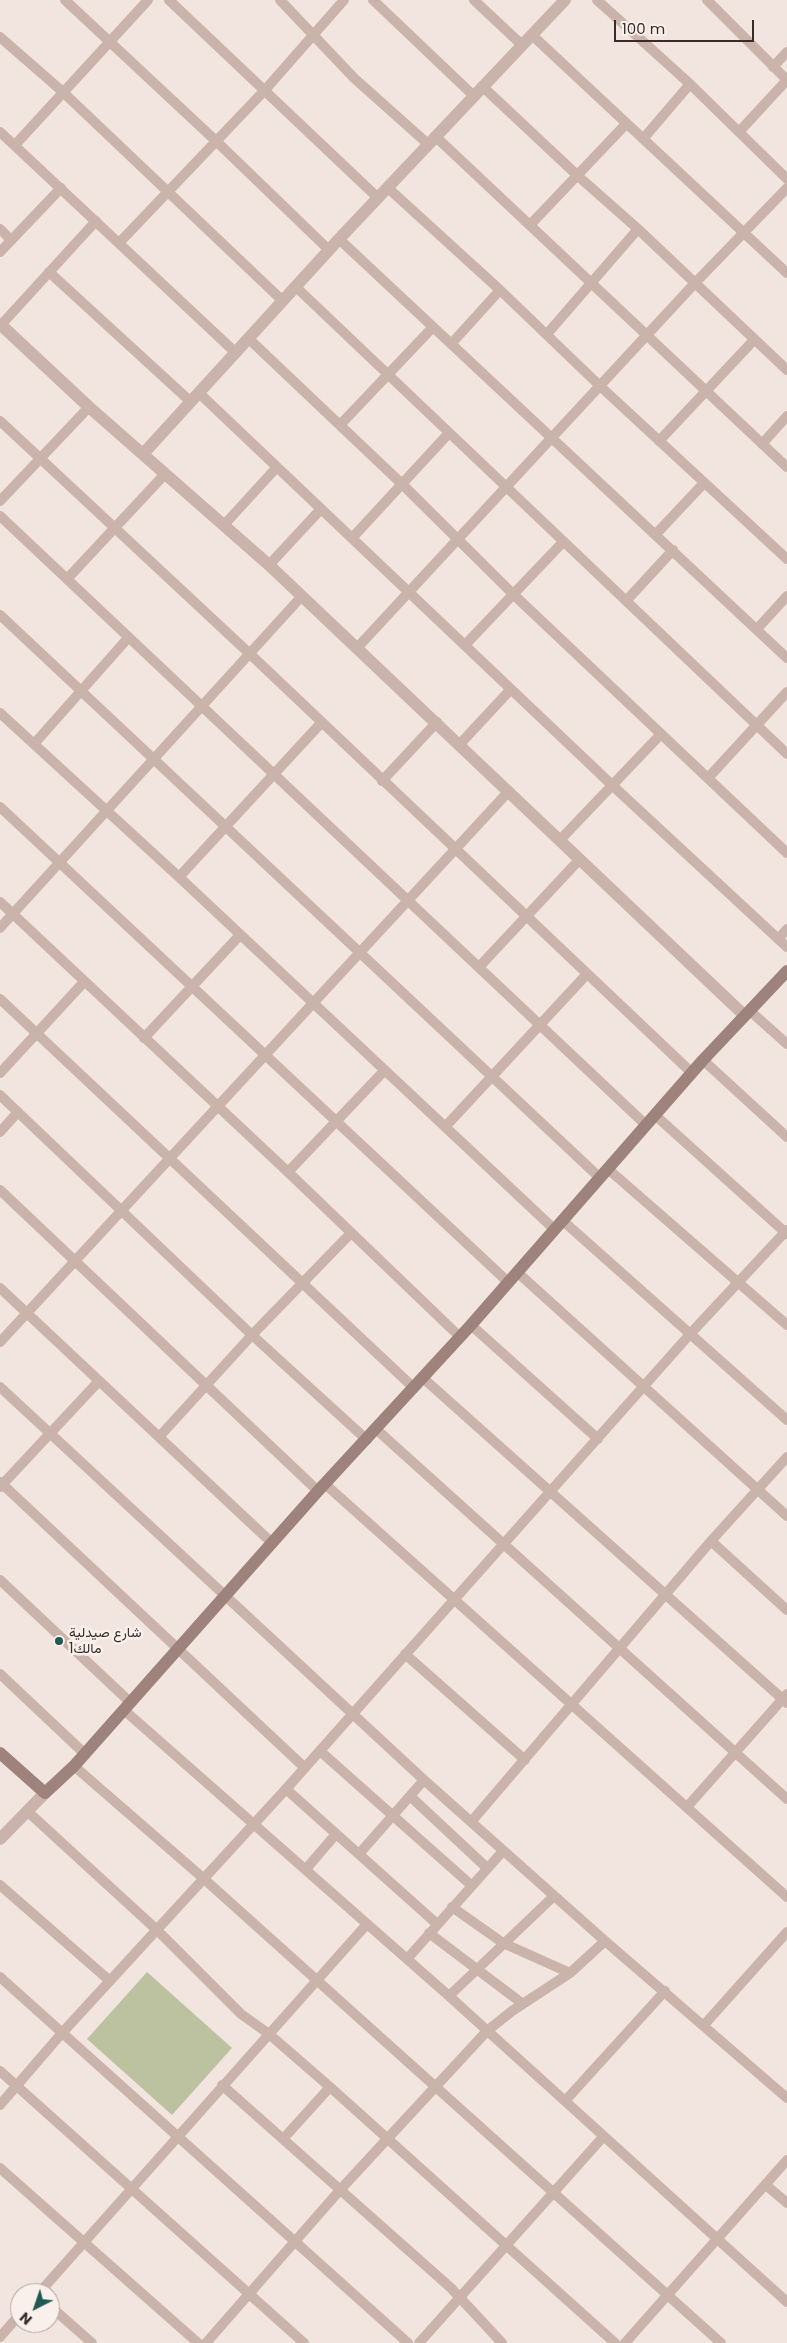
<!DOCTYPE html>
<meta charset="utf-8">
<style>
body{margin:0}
#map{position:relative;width:787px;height:2343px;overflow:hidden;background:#f2e5df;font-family:Poppins,sans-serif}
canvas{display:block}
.north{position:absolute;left:10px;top:2283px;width:50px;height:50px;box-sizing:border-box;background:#faf0eb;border:1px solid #aca29e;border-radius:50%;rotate:221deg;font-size:14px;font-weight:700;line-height:20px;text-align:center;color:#382c2a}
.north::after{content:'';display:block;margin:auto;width:18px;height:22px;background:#205952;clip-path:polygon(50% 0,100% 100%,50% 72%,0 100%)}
.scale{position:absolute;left:614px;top:20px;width:140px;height:22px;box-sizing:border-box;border:2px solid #382c2a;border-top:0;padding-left:6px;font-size:15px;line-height:18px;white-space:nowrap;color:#382c2a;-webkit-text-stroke:4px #faf0eb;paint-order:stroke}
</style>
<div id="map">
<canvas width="787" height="2343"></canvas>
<div class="north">N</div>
<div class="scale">100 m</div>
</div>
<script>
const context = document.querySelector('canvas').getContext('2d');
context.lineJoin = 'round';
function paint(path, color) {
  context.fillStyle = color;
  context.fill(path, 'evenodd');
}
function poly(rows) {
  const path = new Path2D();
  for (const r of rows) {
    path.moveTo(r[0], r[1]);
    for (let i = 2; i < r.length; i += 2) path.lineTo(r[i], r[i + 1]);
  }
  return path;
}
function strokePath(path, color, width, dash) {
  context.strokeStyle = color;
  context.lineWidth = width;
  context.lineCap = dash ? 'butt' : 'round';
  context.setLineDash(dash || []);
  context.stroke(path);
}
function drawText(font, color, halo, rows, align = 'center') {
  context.font = font + ' Poppins,Vazirmatn,sans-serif';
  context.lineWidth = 5;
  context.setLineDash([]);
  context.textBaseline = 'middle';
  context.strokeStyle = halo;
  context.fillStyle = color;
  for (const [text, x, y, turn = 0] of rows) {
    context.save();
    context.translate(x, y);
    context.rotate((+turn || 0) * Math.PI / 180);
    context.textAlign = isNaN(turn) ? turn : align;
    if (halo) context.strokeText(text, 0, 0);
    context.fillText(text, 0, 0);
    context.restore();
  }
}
paint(poly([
 [147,1972,232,2048,172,2115,87,2039]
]), '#bcc19f');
strokePath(poly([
 [65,0,216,141,329,250],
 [169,0,378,198],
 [280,0,354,78,428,144],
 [373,0,473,95],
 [474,0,522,45],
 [597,0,690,84,787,179],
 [707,0,787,80],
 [532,35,787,273],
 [0,37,63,92,283,301],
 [773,67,787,52],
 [482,86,578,176,638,229,787,370],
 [0,132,236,353],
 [739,132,787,80],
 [435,136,787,467],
 [643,139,690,84],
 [15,145,148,0],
 [388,188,500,290,600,386,787,559],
 [530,225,626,124],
 [0,229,11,240],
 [339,239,787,658],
 [119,243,265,90,344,0],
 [0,252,61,188],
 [49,272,191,402],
 [296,287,787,754],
 [1,325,96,221],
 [547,334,638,229],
 [249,339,403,485,513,594,787,853],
 [452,343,500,290],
 [199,393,613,786,787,947],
 [0,421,250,654,692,1073],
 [340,425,433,327],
 [659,441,754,340],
 [762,444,787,416],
 [0,501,89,407],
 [0,516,646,1125],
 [224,525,277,467],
 [656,534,704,483],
 [353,537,449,433],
 [269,565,321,509],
 [67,579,165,474],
 [626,601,673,550],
 [0,615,599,1177],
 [757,629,787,596],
 [465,645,563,542],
 [357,648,695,283,787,188],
 [0,713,179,877,554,1229],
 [34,744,128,638],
 [460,744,511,689],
 [708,778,787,692],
 [382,781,437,722],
 [0,807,508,1282],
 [560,840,661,734],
 [179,877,322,722],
 [0,902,288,1172,460,1337],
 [0,928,302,596],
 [778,939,787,929],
 [479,967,580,859],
 [0,999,414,1388],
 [749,1010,787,1044],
 [144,1038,240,935],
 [703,1060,787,1137],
 [0,1073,84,982],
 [0,1095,252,1335,367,1440],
 [655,1115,787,1234],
 [445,1127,587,974],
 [0,1132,18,1112],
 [608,1169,787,1325],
 [288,1172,384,1071],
 [0,1190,318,1491],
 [562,1220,787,1420],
 [517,1272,787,1516],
 [0,1288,272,1543],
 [471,1325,598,1439],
 [0,1342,509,791],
 [423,1378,787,1703],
 [0,1387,424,1780,605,1941,787,2098],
 [377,1430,787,1799],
 [159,1437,252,1335,351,1233],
 [0,1482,305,1768],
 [325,1484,787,1897],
 [0,1487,99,1381],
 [711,1541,787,1457],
 [0,1580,131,1703],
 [405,1654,525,1760],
 [0,1674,85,1754],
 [124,1710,449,1996,787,2302],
 [320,1751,471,1885],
 [74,1766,203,1878,721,2343],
 [286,1789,437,1924],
 [410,1796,487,1868],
 [687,1807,787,1694],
 [27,1811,157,1930,241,2014,269,2034,330,2087,615,2343],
 [471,1822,711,1541,787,1610],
 [359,1854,424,1780],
 [306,1869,336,1834],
 [0,1885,110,1981],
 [452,1907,503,1943,570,1973],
 [429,1933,523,2004],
 [407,1959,503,1851],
 [0,1977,408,2343],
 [449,1996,554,1896],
 [704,2025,787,1932],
 [0,2071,304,2343],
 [222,2085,451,2288,502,2343],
 [565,2101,665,1991],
 [0,2105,62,2033,286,1789,691,1333,787,1230],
 [283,2139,330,2087],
 [0,2168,198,2343],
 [766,2185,787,2203],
 [39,2293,367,1924],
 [50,2306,92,2343],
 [0,2337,20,2314],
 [206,2343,340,2190,487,2031,512,2011,570,1973,605,1941],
 [419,2343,603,2137],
 [625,2343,787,2160]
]), '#cab3ab', 10);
strokePath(poly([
 [0,324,89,407,269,565,744,1015],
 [143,454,339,239,565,0],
 [0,1839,45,1793]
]), '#cab3ab', 12);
strokePath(poly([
 [0,1753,45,1793,74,1766,318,1491,471,1325,703,1060,787,971]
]), '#9e827c', 12);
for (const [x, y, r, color] of [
 [59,1641,5,"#205952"]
]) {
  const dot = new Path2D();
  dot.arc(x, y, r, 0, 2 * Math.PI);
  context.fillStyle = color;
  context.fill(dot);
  strokePath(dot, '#faf0eb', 2);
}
drawText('14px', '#382c2a', '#faf0eb', [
 ["شارع صيدلية",69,1633],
 ["مالك1",69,1649]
], 'left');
</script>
